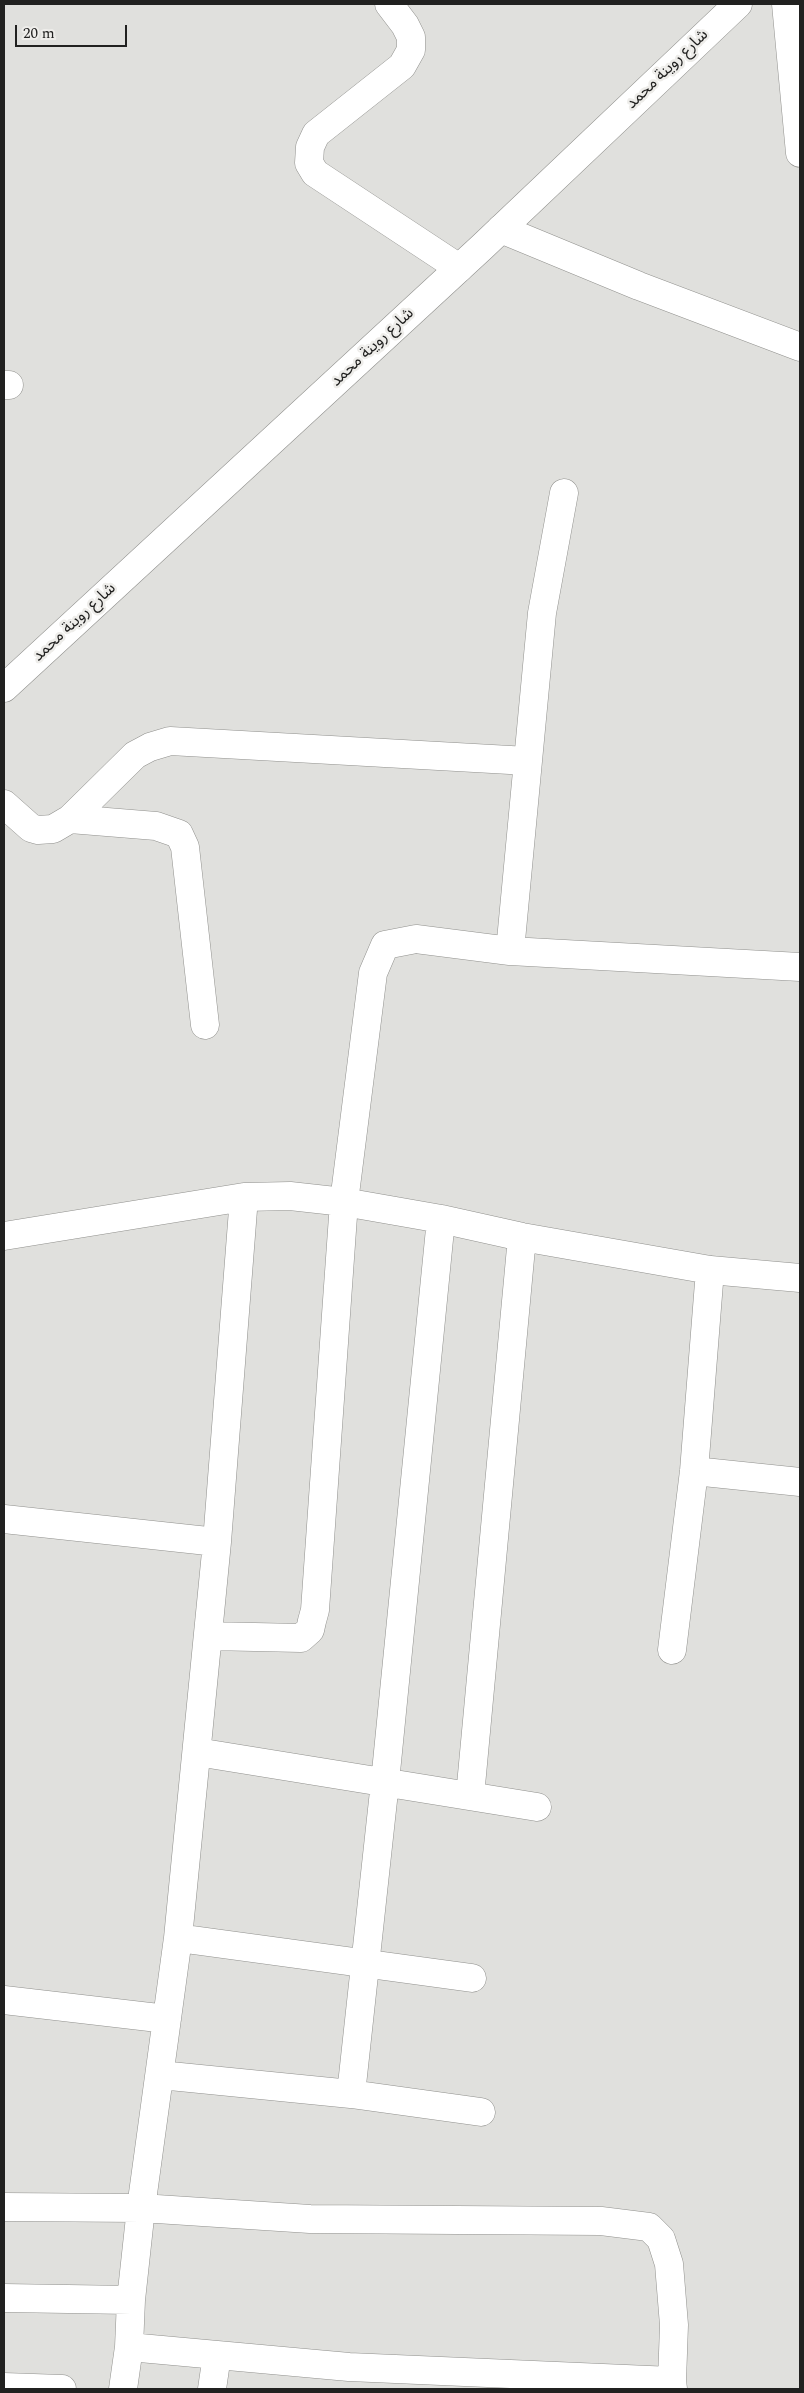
<!DOCTYPE html>
<meta charset="utf-8">
<style>
body{margin:0}
#map{position:relative;width:804px;height:2393px;overflow:hidden;background:#e0e0dd;font-family:Spectral,serif}
canvas{display:block}
.frame{position:absolute;inset:0;border:5px solid #212120;pointer-events:none}
.scale{position:absolute;left:15px;top:25px;width:112px;height:22px;box-sizing:border-box;border:2px solid #212120;border-top:0;padding-left:6px;font-size:15px;line-height:18px;white-space:nowrap;color:#212120;-webkit-text-stroke:4px #eeedea;paint-order:stroke}
</style>
<div id="map">
<canvas width="804" height="2393"></canvas>
<div class="frame"></div>
<div class="scale">20 m</div>
</div>
<script>
const context = document.querySelector('canvas').getContext('2d');
context.lineJoin = 'round';
function poly(rows) {
  const path = new Path2D();
  for (const r of rows) {
    path.moveTo(r[0], r[1]);
    for (let i = 2; i < r.length; i += 2) path.lineTo(r[i], r[i + 1]);
  }
  return path;
}
function strokePath(path, color, width, dash) {
  context.strokeStyle = color;
  context.lineWidth = width;
  context.lineCap = dash ? 'butt' : 'round';
  context.setLineDash(dash || []);
  context.stroke(path);
}
function drawText(font, color, halo, rows, align = 'center') {
  context.font = font + ' Spectral,"Noto Sans Arabic",serif';
  context.lineWidth = 5;
  context.setLineDash([]);
  context.textBaseline = 'middle';
  context.strokeStyle = halo;
  context.fillStyle = color;
  for (const [text, x, y, turn = 0] of rows) {
    context.save();
    context.translate(x, y);
    context.rotate((+turn || 0) * Math.PI / 180);
    context.textAlign = isNaN(turn) ? turn : align;
    if (halo) context.strokeText(text, 0, 0);
    context.fillText(text, 0, 0);
    context.restore();
  }
}
const minor = poly([
 [389,4,405,25,411,37,411,50,402,66,316,134,310,147,309,163,315,173,459,268],
 [786,4,800,153],
 [501,229,639,286,800,347],
 [4,385,9,385],
 [4,804,31,828,38,830,53,829,70,819,135,755,150,747,170,741,528,761],
 [70,819,156,826,179,834,185,847,205,1025],
 [510,951,542,613,564,493],
 [4,1236,244,1197,290,1196,344,1202,441,1219,522,1237,710,1270,800,1278],
 [694,1471,800,1482],
 [4,1519,217,1542],
 [208,1636,301,1638,310,1630,312,1621,315,1610,344,1202,373,973,385,945,416,939,510,951,800,967],
 [672,1650,694,1471,710,1270],
 [197,1752,537,1807],
 [470,1796,522,1237],
 [178,1938,472,1978],
 [4,2000,167,2019],
 [160,2075,351,2094,481,2112],
 [351,2094,385,1782,441,1219],
 [4,2207,141,2208,310,2219,601,2221,649,2227,661,2239,669,2264,674,2325,672,2381],
 [4,2298,131,2300],
 [129,2347,349,2367,672,2381,673,2389],
 [4,2387,62,2389],
 [123,2389,129,2347,131,2300,141,2208,178,1938,217,1542,244,1197],
 [212,2389,217,2355]
]);
const secondary = poly([
 [4,688,482,247,738,4]
]);
strokePath(minor, '#90908d', 29);
strokePath(secondary, '#90908d', 29);
strokePath(minor, '#fff', 28);
strokePath(secondary, '#fff', 28);
drawText('16px', '#212120', '#eeedea', [
 ["شارع روينة محمد",668,70,-44],
 ["شارع روينة محمد",373,348,-43],
 ["شارع روينة محمد",75,623,-43]
]);
</script>
